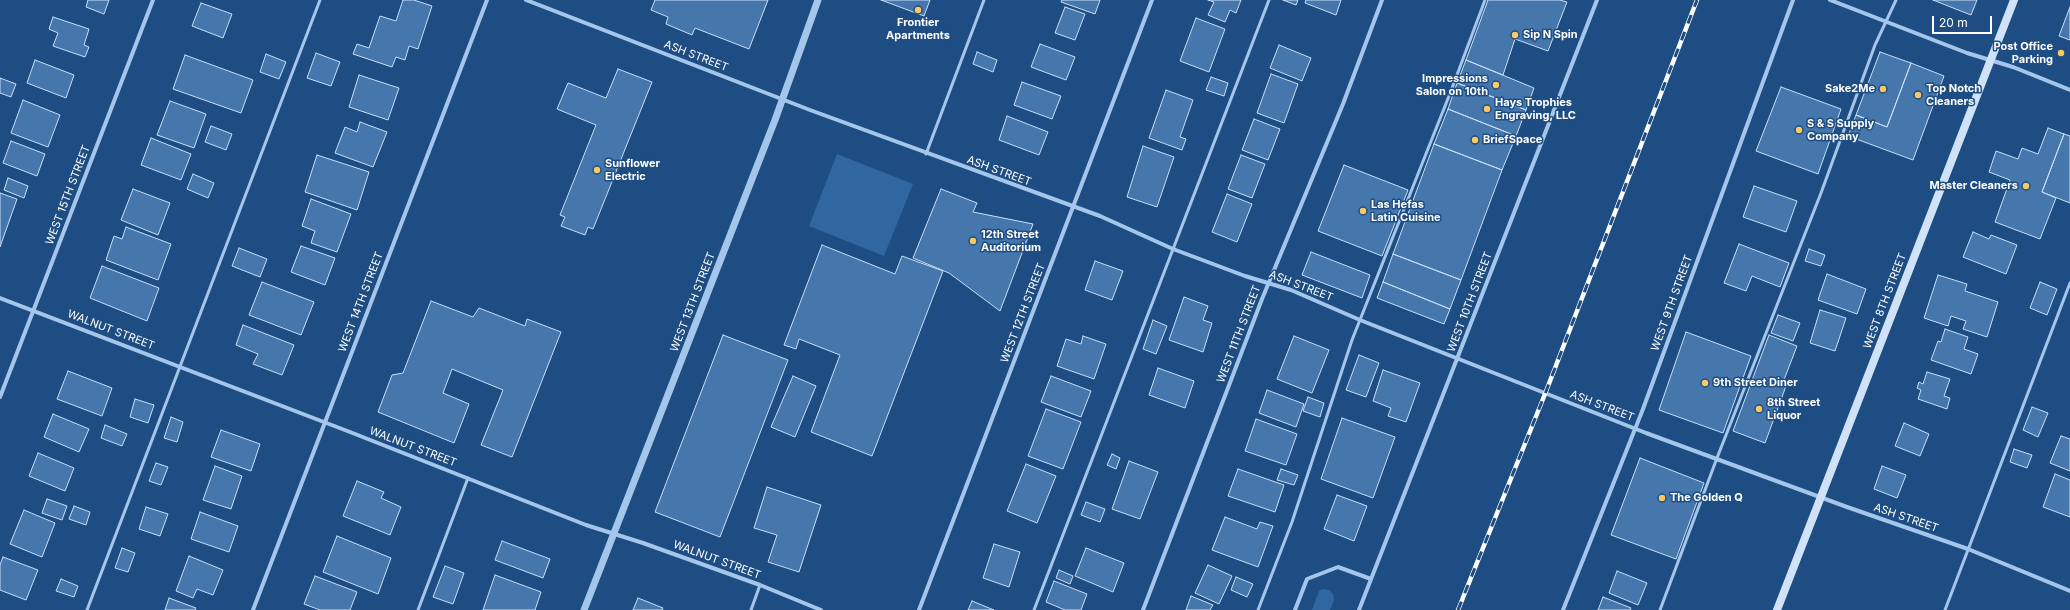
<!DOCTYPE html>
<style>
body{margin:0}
#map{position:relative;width:2070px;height:610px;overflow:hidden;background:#1e4d83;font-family:Inter,sans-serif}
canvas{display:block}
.scale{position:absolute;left:1932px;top:16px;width:60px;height:18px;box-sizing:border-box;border:2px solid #fff;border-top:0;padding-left:5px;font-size:12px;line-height:14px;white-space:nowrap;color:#fff;-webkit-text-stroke:3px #1e4d83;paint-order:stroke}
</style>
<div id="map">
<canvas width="2070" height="610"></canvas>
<div class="scale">20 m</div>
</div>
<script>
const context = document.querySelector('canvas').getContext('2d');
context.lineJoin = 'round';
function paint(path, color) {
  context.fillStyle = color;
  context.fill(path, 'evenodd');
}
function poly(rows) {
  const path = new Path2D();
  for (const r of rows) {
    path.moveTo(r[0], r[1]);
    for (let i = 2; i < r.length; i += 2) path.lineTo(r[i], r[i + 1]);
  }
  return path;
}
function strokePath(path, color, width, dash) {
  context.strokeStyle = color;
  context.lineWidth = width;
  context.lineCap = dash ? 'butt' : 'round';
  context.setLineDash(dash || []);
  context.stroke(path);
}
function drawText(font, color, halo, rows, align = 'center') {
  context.font = font + ' Inter,sans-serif';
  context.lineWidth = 3;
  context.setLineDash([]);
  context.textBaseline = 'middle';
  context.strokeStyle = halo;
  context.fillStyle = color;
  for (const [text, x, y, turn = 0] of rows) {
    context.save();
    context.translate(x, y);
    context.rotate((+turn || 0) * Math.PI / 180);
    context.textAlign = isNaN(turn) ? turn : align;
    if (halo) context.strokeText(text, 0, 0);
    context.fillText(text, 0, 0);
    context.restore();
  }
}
paint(poly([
 [837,154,913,184,884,256,809,226],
 [1323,589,1329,590,1333,594,1334,600,1330,610,1312,610,1319,591]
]), '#3167a1');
const building = poly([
 [88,0,109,0,104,14,86,7,88,0],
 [403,0,414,0,432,6,418,49,409,46,405,60,396,57,392,67,353,54,357,44,369,48,380,16,396,21,403,0],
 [655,0,768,0,749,49,695,28,692,35,666,24,668,17,651,10,655,0],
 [881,0,930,0,924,16,881,0],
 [1062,0,1100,0,1095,14,1061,2,1062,0],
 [1208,0,1241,0,1236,13,1230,10,1225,22,1208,15,1214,2,1208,0],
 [1283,0,1298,0,1296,5,1283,0],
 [1306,0,1341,0,1336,15,1305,3,1306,0],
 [1488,0,1560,0,1567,2,1548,51,1515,39,1503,75,1466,60,1488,0],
 [1933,0,1977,0,1971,15,1933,0],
 [201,3,232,14,223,38,192,26,201,3],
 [1065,7,1085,14,1075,40,1055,33,1065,7],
 [2070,7,2070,40,2059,36,2070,7],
 [53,17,89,29,84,45,89,47,85,57,53,46,58,33,49,29,53,17],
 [1196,18,1225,29,1209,72,1180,61,1196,18],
 [1040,44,1075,57,1066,80,1031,67,1040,44],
 [1279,45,1311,58,1302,81,1270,68,1279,45],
 [977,52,997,60,993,72,973,64,977,52],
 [1880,52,1911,63,1887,127,1856,115,1880,52],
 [316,53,340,62,331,86,307,78,316,53],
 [266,54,286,62,279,79,260,72,266,54],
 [185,55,253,80,241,113,173,89,185,55],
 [35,60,74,75,66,98,27,83,35,60],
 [1466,60,1534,88,1526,110,1457,83,1466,60],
 [1911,63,1944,76,1913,160,1848,136,1856,115,1887,127,1911,63],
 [618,69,652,82,593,229,588,227,585,235,561,226,565,217,560,215,596,125,557,109,568,83,606,98,618,69],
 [1271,74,1298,84,1284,123,1257,113,1271,74],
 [359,75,399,88,388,120,349,107,359,75],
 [1211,77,1228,83,1224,96,1206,90,1211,77],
 [0,78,16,84,11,97,0,93,0,78],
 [1022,82,1061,96,1052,119,1014,105,1022,82],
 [1457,83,1526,110,1516,136,1448,109,1457,83],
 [1781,87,1841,109,1818,174,1756,151,1781,87],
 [1166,90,1193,100,1180,137,1186,139,1182,150,1149,138,1166,90],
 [23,100,60,115,48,147,11,133,23,100],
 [170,101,206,114,194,148,157,135,170,101],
 [1448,109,1516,136,1502,170,1434,144,1448,109],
 [1007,116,1048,132,1039,155,999,140,1007,116],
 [1254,119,1280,129,1268,160,1242,150,1254,119],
 [360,122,387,132,373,167,335,153,345,127,357,132,360,122],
 [211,126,232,134,226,150,205,142,211,126],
 [2048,128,2064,134,2042,192,2056,198,2040,239,1995,222,2010,180,1989,172,1996,151,2018,159,2022,148,2038,154,2048,128],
 [2064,134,2070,136,2070,203,2042,192,2064,134],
 [151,138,191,154,181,180,141,165,151,138],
 [11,141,45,154,37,176,3,163,11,141],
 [1434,144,1502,170,1461,280,1393,254,1434,144],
 [1143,146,1174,157,1157,207,1127,197,1143,146],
 [317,155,369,172,357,210,305,192,317,155],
 [1241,155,1265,164,1252,198,1228,189,1241,155],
 [1344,165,1408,190,1382,256,1318,231,1344,165],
 [193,174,214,183,208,198,187,189,193,174],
 [8,178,28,186,24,198,4,190,8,178],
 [1754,186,1797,201,1786,232,1743,217,1754,186],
 [133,189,170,203,158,235,121,220,133,189],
 [941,189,977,203,973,212,1033,224,1000,311,949,273,913,258,941,189],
 [0,193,17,199,0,247,0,193],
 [1227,194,1252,204,1237,242,1212,232,1227,194],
 [311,199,351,214,337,252,311,243,315,231,302,226,311,199],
 [126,227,171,244,158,280,106,260,114,236,122,239,126,227],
 [1973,232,1989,239,1991,235,2017,245,2006,274,1963,257,1973,232],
 [1739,244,1789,263,1780,287,1752,276,1746,291,1724,283,1739,244],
 [822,245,895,274,902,256,943,271,872,456,811,432,840,355,799,339,796,349,784,345,822,245],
 [301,246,335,258,325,285,291,272,301,246],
 [239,248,267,259,260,277,232,266,239,248],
 [1809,249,1825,255,1821,266,1805,261,1809,249],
 [1311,252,1370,275,1362,298,1302,275,1311,252],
 [1393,254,1461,280,1450,309,1383,282,1393,254],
 [1095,261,1123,271,1112,300,1085,290,1095,261],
 [102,266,159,288,147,321,90,298,102,266],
 [1827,274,1866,289,1857,314,1818,300,1827,274],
 [1938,275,1967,284,1965,291,1998,302,1987,337,1963,329,1966,321,1951,316,1948,326,1924,318,1938,275],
 [262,282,314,302,301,335,249,315,262,282],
 [1383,282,1450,309,1444,324,1377,298,1383,282],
 [2040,282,2057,289,2047,315,2030,308,2040,282],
 [1184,297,1208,306,1203,320,1212,323,1203,352,1169,340,1184,297],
 [431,301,473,317,479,308,525,326,527,319,561,332,512,457,481,445,503,390,452,369,443,393,469,404,454,443,378,412,392,375,403,373,431,301],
 [1820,310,1846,318,1835,351,1810,343,1820,310],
 [1778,315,1800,323,1793,341,1771,333,1778,315],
 [1153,320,1167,326,1156,354,1143,349,1153,320],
 [243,325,294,345,282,375,253,364,258,354,236,345,243,325],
 [1945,329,1968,337,1964,349,1978,354,1971,374,1931,360,1938,341,1941,342,1945,329],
 [1686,332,1751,356,1723,433,1659,410,1686,332],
 [723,335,788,360,720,537,655,512,723,335],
 [1769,335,1797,346,1782,385,1786,386,1765,443,1733,431,1769,335],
 [1083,336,1106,344,1094,379,1057,366,1066,339,1081,344,1083,336],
 [1294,336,1329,350,1312,393,1277,379,1294,336],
 [1359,355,1379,363,1366,397,1346,390,1359,355],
 [1158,368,1194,381,1185,408,1149,395,1158,368],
 [1383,370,1420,383,1406,422,1388,416,1391,408,1373,401,1383,370],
 [68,371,112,388,102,416,57,399,68,371],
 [1927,372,1950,379,1944,396,1950,398,1947,409,1918,399,1921,390,1917,388,1919,382,1923,384,1927,372],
 [793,376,816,386,795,437,771,427,793,376],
 [1051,376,1091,391,1081,417,1041,402,1051,376],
 [1267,390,1304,404,1296,427,1259,413,1267,390],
 [1308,397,1324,403,1320,417,1303,411,1308,397],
 [135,399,154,405,148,423,130,417,135,399],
 [2032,407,2048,413,2038,437,2023,430,2032,407],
 [1046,409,1081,422,1063,469,1028,456,1046,409],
 [53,414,89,429,79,452,44,437,53,414],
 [171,417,183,422,177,442,164,438,171,417],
 [1342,418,1395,437,1373,498,1321,479,1342,418],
 [1256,419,1297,434,1286,465,1245,451,1256,419],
 [1904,423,1929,434,1920,456,1895,446,1904,423],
 [105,425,127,434,122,446,101,438,105,425],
 [221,430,260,444,251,471,211,457,221,430],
 [2061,436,2070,439,2070,471,2050,463,2061,436],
 [2014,449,2032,455,2027,468,2010,462,2014,449],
 [38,453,74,468,65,491,29,476,38,453],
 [1112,454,1120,458,1116,469,1107,465,1112,454],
 [1640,458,1704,483,1676,559,1611,535,1640,458],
 [1129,461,1158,472,1140,519,1112,509,1129,461],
 [156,463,168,467,161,485,149,481,156,463],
 [1026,464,1056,476,1037,523,1007,511,1026,464],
 [215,466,242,476,231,509,203,500,215,466],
 [1882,466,1906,475,1897,498,1874,489,1882,466],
 [1238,469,1284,485,1275,512,1228,496,1238,469],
 [1281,469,1298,475,1294,485,1277,480,1281,469],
 [2055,474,2070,480,2070,517,2043,507,2055,474],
 [357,481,384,492,381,498,401,507,390,535,343,516,357,481],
 [767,487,821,505,799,572,768,562,777,535,754,528,767,487],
 [1337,495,1367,506,1354,541,1324,529,1337,495],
 [47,499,67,506,62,520,42,513,47,499],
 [1086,502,1105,509,1100,522,1081,515,1086,502],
 [74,506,90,512,86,525,69,519,74,506],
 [146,507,168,514,160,536,139,529,146,507],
 [24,510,55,523,42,557,10,544,24,510],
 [200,512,238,526,229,552,191,539,200,512],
 [1225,517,1257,529,1260,522,1273,526,1258,567,1212,550,1225,517],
 [337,536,391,558,378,594,323,572,337,536],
 [502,541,550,559,543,578,495,560,502,541],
 [994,544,1020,552,1009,587,983,578,994,544],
 [122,548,135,553,128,572,115,568,122,548],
 [1086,548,1124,563,1113,592,1075,576,1086,548],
 [189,556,223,570,213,595,197,589,193,598,176,591,189,556],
 [3,557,38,570,26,600,0,590,0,565,3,557],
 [1208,565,1232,576,1219,604,1195,593,1208,565],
 [445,566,464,573,453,604,433,597,445,566],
 [1059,570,1073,576,1070,584,1056,578,1059,570],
 [1617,571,1647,583,1638,605,1609,593,1617,571],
 [495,575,541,592,535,610,483,610,495,575],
 [315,576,357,592,350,610,320,610,304,604,315,576],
 [1236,577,1253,584,1247,597,1231,590,1236,577],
 [61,579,78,586,74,597,56,591,61,579],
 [1054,581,1087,594,1081,610,1065,610,1046,602,1054,581],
 [1191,596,1213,605,1210,610,1186,610,1191,596],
 [1603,597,1631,608,1630,610,1598,610,1603,597],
 [169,598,196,608,195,610,165,610,169,598],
 [638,598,663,608,662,610,633,610,638,598],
 [972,601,994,610,968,610,972,601]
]);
paint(building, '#4677ac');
strokePath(building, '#c8dff7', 1);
strokePath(poly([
 [926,154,984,0],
 [87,610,320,0],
 [418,610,468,478],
 [751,610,760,585],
 [1034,610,1269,0],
 [1258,610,1292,522,1352,340,1451,91,1485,0],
 [1660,610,1717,458,1821,193,1875,45,1896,0],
 [1945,610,2070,283]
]), '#a4c6ea', 3);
strokePath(poly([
 [526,0,810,110,1100,216,1173,249,1245,276,1291,290,1360,320,1646,433,1847,507,1968,549,2070,591],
 [1830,0,1967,53,2013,67,2070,90],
 [0,298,350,432,586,525,643,543,760,585,821,610],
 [0,397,153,0],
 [253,610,487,0],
 [919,610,1152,0],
 [1143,610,1262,299,1343,104,1382,0],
 [1295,610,1307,579,1338,567,1371,579],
 [1359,610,1597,0],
 [1563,610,1643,409,1793,0]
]), '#a4c6ea', 4);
strokePath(poly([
 [584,610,775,120,818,0]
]), '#a4c6ea', 7);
strokePath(poly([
 [1777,610,2014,0]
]), '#cfe2f7', 8);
const rail = poly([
 [1458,610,1545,394,1697,0]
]);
strokePath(rail, '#fff', 4.5);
strokePath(rail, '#1e4d83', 3, [9]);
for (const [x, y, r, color] of [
 [918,10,4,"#f9c963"],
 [1515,35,4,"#f9c963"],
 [2061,53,4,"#f9c963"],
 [1496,85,4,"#f9c963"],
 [1883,89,4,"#f9c963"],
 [1918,95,4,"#f9c963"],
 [1487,109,4,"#f9c963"],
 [1799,130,4,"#f9c963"],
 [1475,140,4,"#f9c963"],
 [597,170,4,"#f9c963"],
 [2026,186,4,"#f9c963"],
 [1363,211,4,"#f9c963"],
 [973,241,4,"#f9c963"],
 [1705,383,4,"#f9c963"],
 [1759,409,4,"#f9c963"],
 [1662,498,4,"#f9c963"]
]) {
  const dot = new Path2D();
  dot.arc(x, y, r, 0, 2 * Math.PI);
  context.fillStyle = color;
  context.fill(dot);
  strokePath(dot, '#1e4d83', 1.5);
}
drawText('bold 11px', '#fff', '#1e4d83', [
 ["Frontier",918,23,"center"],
 ["Apartments",918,36,"center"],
 ["Sip N Spin",1523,35],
 ["Post Office",2053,47,"right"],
 ["Parking",2053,60,"right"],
 ["Impressions",1488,79,"right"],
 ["Salon on 10th",1488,92,"right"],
 ["Sake2Me",1875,89,"right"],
 ["Top Notch",1926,89],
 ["Cleaners",1926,102],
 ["Hays Trophies",1495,103],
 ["Engraving, LLC",1495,116],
 ["S & S Supply",1807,124],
 ["Company",1807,137],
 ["BriefSpace",1483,140],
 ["Sunflower",605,164],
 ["Electric",605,177],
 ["Master Cleaners",2018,186,"right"],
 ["Las Hefas",1371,205],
 ["Latin Cuisine",1371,218],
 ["12th Street",981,235],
 ["Auditorium",981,248],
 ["9th Street Diner",1713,383],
 ["8th Street",1767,403],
 ["Liquor",1767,416],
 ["The Golden Q",1670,498]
], 'left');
drawText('11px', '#fff', '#1e4d83', [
 ["ASH STREET",696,56,21],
 ["ASH STREET",999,171,20],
 ["WEST 15TH STREET",68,195,-69],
 ["ASH STREET",1301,286,21],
 ["WEST 8TH STREET",1885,301,-69],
 ["WEST 14TH STREET",361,302,-69],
 ["WEST 13TH STREET",693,302,-69],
 ["WEST 10TH STREET",1470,302,-69],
 ["WEST 9TH STREET",1672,303,-70],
 ["WEST 12TH STREET",1023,313,-69],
 ["WALNUT STREET",111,330,21],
 ["WEST 11TH STREET",1239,334,-69],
 ["ASH STREET",1602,406,21],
 ["WALNUT STREET",413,447,21],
 ["ASH STREET",1906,518,19],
 ["WALNUT STREET",717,560,20]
]);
</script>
